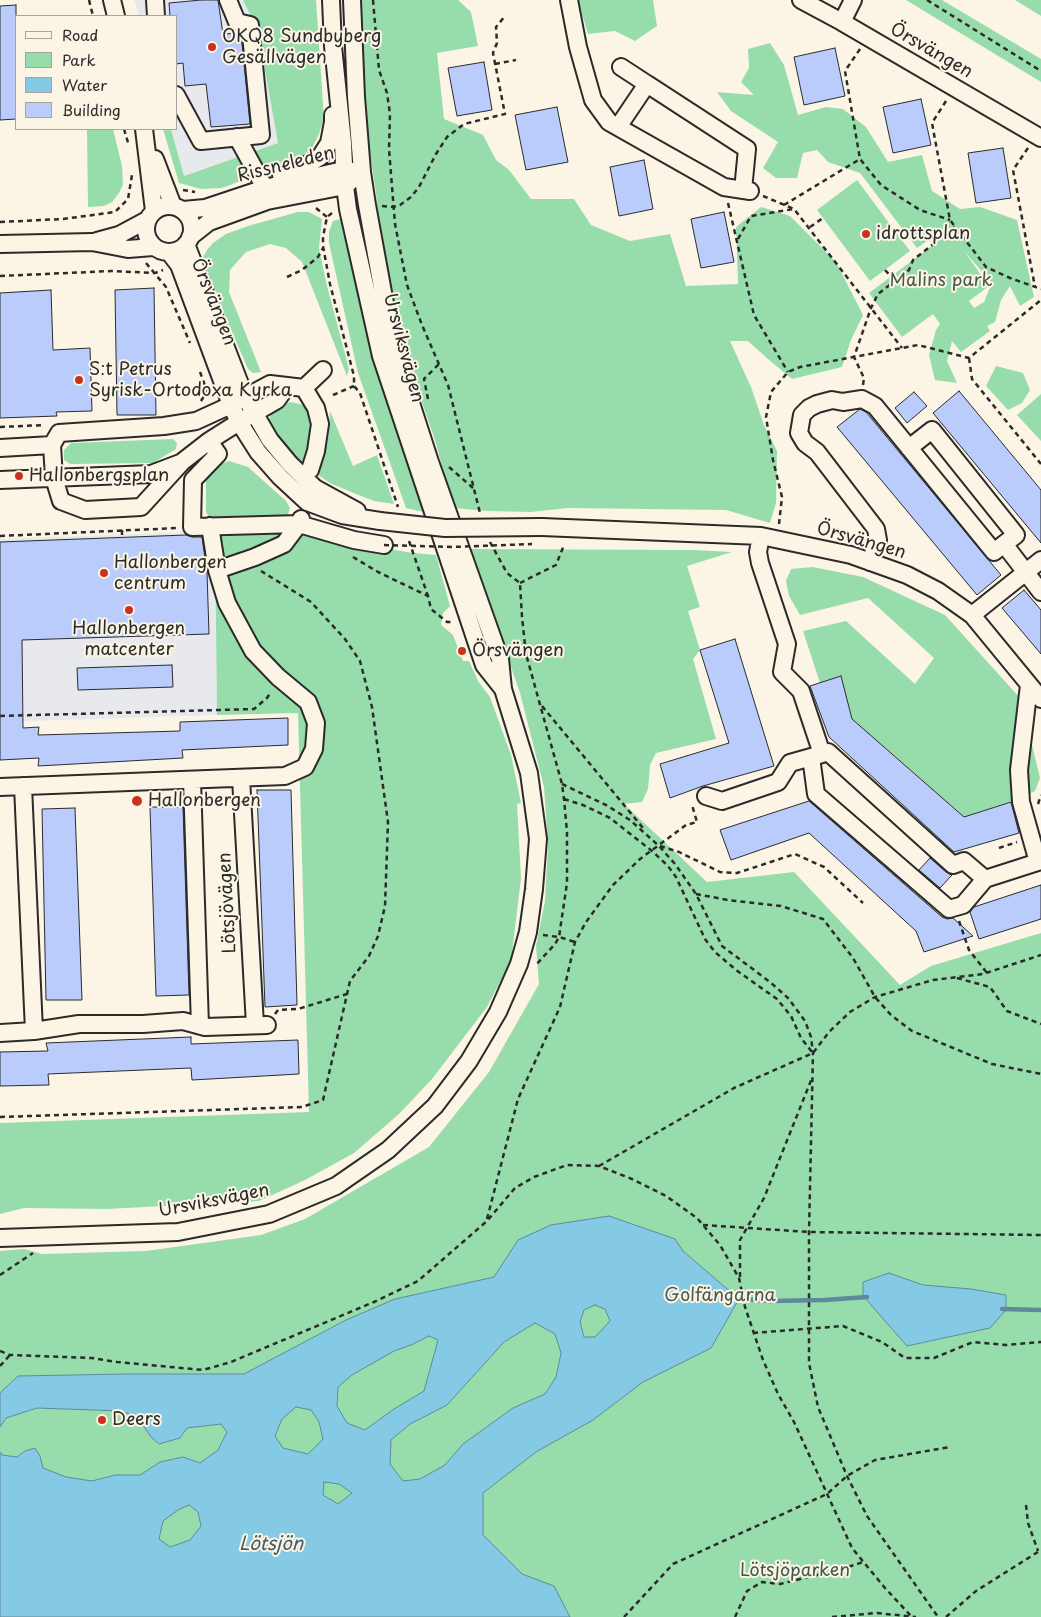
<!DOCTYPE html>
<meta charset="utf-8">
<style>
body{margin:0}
#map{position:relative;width:1041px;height:1617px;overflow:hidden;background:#fcf5e5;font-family:"Playpen Sans",sans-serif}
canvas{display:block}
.legend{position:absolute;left:15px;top:15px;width:162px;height:115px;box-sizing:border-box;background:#fcf5e5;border:1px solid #a8a49b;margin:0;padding:6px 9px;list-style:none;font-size:15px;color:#2b2b2b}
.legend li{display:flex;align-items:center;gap:10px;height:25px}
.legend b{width:25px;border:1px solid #a8a49b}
</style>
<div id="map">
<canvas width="1041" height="1617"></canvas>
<ul class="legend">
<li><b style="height:6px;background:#fcf5e5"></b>Road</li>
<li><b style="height:14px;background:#97ddab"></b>Park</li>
<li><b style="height:14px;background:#84cae5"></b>Water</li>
<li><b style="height:14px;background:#b9ccfc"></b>Building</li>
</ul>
</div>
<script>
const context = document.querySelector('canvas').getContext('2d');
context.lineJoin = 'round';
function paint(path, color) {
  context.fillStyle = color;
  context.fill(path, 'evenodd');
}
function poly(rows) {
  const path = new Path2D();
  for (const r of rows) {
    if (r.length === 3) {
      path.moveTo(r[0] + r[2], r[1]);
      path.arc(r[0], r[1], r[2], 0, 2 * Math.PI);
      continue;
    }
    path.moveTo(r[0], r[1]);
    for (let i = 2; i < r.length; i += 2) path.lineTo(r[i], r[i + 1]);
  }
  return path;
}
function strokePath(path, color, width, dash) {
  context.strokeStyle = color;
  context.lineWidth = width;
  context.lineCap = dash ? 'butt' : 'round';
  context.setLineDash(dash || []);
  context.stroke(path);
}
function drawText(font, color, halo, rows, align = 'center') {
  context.font = font + ' "Playpen Sans",sans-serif';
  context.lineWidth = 4;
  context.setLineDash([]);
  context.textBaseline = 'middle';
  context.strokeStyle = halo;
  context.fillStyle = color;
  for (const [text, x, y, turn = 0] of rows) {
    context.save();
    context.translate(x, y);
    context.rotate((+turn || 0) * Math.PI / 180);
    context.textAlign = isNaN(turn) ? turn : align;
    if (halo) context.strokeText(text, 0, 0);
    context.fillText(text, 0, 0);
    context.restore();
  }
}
paint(poly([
 [134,0,243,0,258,31,278,143,184,176,171,129,176,129,176,16,139,16],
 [215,531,217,715,0,722,0,539]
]), '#e8e9ec');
paint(poly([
 [243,0,316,0,324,119,319,134,312,148,296,160,222,188,201,189,179,183,163,129,171,129,184,176,278,143,258,31],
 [357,0,458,0,471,12,478,46,437,53,444,119,483,135,496,160,509,170,531,199,574,199,591,225,630,241,670,234,686,286,738,284,736,227,761,207,790,216,836,262,863,315,851,340,842,367,792,379,768,359,748,341,730,341,751,387,764,425,777,451,776,503,770,523,726,510,568,508,531,512,488,511,453,508,435,440,404,350,380,236,376,193,363,107],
 [578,0,653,0,657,26,635,41,615,31,588,34],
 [906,0,942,0,1041,59,1041,82],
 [1015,0,1041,0,1041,16],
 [770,43,784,65,798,115,826,107,843,109,866,127,888,162,922,155,932,191,960,209,980,207,1017,220,1034,297,1020,306,1010,286,1001,300,995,322,987,326,990,331,961,352,952,341,947,361,957,383,935,380,929,355,936,330,940,324,933,314,902,337,869,293,949,233,944,229,917,248,860,173,828,162,817,150,803,153,797,178,776,178,763,168,778,142,731,111,717,92,754,95,741,82,749,68,748,49],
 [964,251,992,283,984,302,974,308,969,301,989,286],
 [87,129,113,129,122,166,123,185,119,193,112,202,104,206,88,207],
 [857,180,910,251,870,281,817,210],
 [298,212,309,212,322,219,319,248,326,282,349,369,347,376,302,262,286,248,270,244,246,252,230,270,229,292,261,372,253,373,248,369,221,306,210,289,202,266,203,257,207,250,213,243,226,234,248,226],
 [340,219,348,245,428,513,406,508,358,373,329,243,329,232,333,221],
 [996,366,1023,373,1030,390,1022,403,1008,410,986,386],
 [1041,394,1041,441,1017,415],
 [290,402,300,404,309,409,315,428,304,464,287,449,269,425,269,420,271,413,277,408],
 [330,411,353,466,377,455,394,504,374,501,356,494,330,483,318,475,329,434],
 [173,439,177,443,176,449,153,463,70,464,64,460,64,450,71,443],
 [229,461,248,467,286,501,290,508,287,518,212,523,206,512,206,470],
 [215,531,303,535,413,553,436,555,450,606,443,613,441,625,453,635,463,661,469,661,478,681,490,697,511,755,521,803,517,804,521,878,511,961,487,1007,432,1079,399,1114,354,1153,305,1180,259,1201,107,1209,24,1208,0,1214,0,1123,309,1112,298,713,217,715],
 [470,549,693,550,732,552,687,566,700,607,688,611,700,650,693,659,716,739,656,753,650,765,648,789,642,802,624,804,707,882,794,872,900,985,931,966,1041,933,1041,1617,0,1617,0,1251,24,1249,42,1254,146,1251,261,1235,305,1219,429,1147,489,1072,539,984,536,946,545,901,548,844,544,787,520,693],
 [813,567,863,577,945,615,1021,699,1040,778,1035,791,1015,800,964,817,852,719,841,676,820,683,803,631,846,621,915,684,934,658,868,598,800,615,789,596,786,581,791,569]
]), '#97ddab');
const water = poly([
 [609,1216,675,1239,683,1251,739,1299,711,1348,643,1382,593,1420,536,1452,483,1493,483,1535,522,1574,554,1586,570,1617,0,1617,0,1452,2,1455,17,1457,25,1451,35,1448,40,1456,43,1468,66,1477,92,1481,115,1475,140,1475,160,1462,183,1457,200,1463,218,1450,227,1432,221,1424,187,1428,180,1438,159,1444,151,1437,138,1418,122,1411,37,1408,6,1418,0,1427,0,1393,18,1376,124,1374,244,1374,346,1320,395,1299,494,1277,518,1240,551,1225,609,1216],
 [595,1305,605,1309,610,1321,595,1337,584,1337,580,1322,584,1310,595,1305],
 [535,1323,555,1334,561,1353,556,1377,545,1394,513,1408,463,1444,445,1465,420,1479,403,1481,390,1464,391,1440,410,1424,447,1405,504,1342,535,1323],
 [429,1336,438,1340,424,1391,394,1409,365,1430,347,1423,337,1406,338,1387,352,1375,394,1351,411,1345,429,1336],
 [296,1407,311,1410,319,1422,323,1439,308,1454,283,1448,275,1436,282,1419,296,1407],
 [324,1482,339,1484,352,1493,338,1504,323,1495,324,1482],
 [189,1505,198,1512,201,1526,190,1540,170,1547,159,1539,163,1521,178,1510,189,1505],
 [889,1273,923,1285,971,1289,1006,1295,1006,1310,990,1328,907,1346,863,1296,863,1282,889,1273]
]);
paint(water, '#84cae5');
strokePath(water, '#608a9b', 1);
strokePath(poly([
 [739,1299,770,1301,825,1300,867,1297],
 [1002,1309,1041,1310]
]), '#608a9b', 4.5);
const building = poly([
 [201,0,218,0,223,34,241,33,250,124,211,127,206,84,185,86,183,63,176,64,176,16,170,16,169,3,201,0],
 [16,5,16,119,0,120,0,6,16,5],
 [835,48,845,96,804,105,794,57,835,48],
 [484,62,492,110,457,116,448,68,484,62],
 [921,99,931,145,893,153,883,107,921,99],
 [557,107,568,162,526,170,515,115,557,107],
 [1003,148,1011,198,976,203,968,153,1003,148],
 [644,160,653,209,619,216,610,167,644,160],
 [724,212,734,262,701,268,691,219,724,212],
 [154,288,156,415,117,415,115,290,154,288],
 [51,290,53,350,90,348,92,411,56,412,57,416,0,418,0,293,51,290],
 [959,391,1041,490,1041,543,933,413,959,391],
 [914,392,927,406,907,423,895,408,914,392],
 [860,409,866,412,1001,575,977,595,837,427,860,409],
 [186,535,192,537,202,537,207,572,209,634,22,640,23,728,39,727,38,735,180,731,180,722,288,718,288,745,182,750,183,758,38,766,39,758,0,760,0,542,186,535],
 [1024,590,1041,610,1041,654,1002,608,1024,590],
 [735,639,774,766,703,786,670,798,660,764,729,743,700,650,735,639],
 [172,665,173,687,78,690,77,668,172,665],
 [841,676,852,719,964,817,1011,802,1019,833,954,852,829,737,810,686,841,676],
 [257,790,291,790,297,1005,265,1007,257,790],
 [809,801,942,917,947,919,953,918,973,936,924,952,916,931,809,833,731,860,720,830,809,801],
 [150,807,183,807,189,995,156,996,150,807],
 [75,808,82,1000,46,1000,42,809,75,808],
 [930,858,946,872,952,875,940,888,919,870,930,858],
 [1041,885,1041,919,979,939,970,912,974,907,1041,885],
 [191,1037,191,1044,298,1040,299,1074,192,1080,191,1068,48,1074,49,1085,0,1086,0,1052,48,1051,46,1043,191,1037]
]);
paint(building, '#b9ccfc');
strokePath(building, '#2b2b2b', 1);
const minor = poly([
 [112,0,116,16],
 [155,0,156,16],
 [331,0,333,46,343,143,345,186,348,209,381,356,484,665,503,689],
 [569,0,578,47,593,100,609,122,724,187,750,191],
 [801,0,842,22,1041,138],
 [842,22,853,0],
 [621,67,647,84],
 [176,95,201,141,261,135,250,25,237,22,228,0],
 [618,127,647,84,747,149,743,190],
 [144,129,154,211],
 [237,137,265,188],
 [155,159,173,206],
 [281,175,301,168,320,157,329,143,333,122,333,115],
 [169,229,23],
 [183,210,205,208,265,188,343,170,353,171],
 [190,237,209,222,267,201,345,186,353,179],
 [97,241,119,235,147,220],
 [0,244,92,242,128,249,153,247],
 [186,244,245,397,270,440,290,464,315,488,357,511],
 [169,252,179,265,231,405,239,422,258,452,280,477,307,502,342,515,380,521],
 [287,386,277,400,239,422,209,441,182,462,141,507,85,510,61,501,54,478,52,445,59,433,164,426,196,421,231,405,270,384,304,388,323,370],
 [304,388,316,408,320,424,316,451,310,470],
 [209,441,218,454,193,480,192,527,299,524,354,540,384,545],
 [0,448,52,445],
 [909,448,932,430,1016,535,1004,544],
 [0,480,151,474,180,463],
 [542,527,761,536,851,555,907,575,938,591,972,615,1041,699],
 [870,562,878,540,876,529,817,452,805,443,799,433,802,415,809,408,817,404,832,400,843,402,862,399,875,406,994,552,1004,544,1041,592],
 [217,570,255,557,284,544,299,524,301,519],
 [972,615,1041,560],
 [822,754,828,752,953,865,964,861,985,879],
 [811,757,816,794,949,909,963,905,985,879,1038,862,1021,802,1019,770,1029,685],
 [241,778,255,1025],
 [192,780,200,1026],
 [23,786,34,1031],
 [0,787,285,776,305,767,314,749,316,723,308,702,278,677,253,651,227,603,217,570,210,526],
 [706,796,722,801,778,782,790,763,822,754,801,691,782,672,787,644,760,563,758,552,761,536],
 [0,1033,34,1031,79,1024,143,1024,183,1021,205,1027,267,1025],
 [0,1238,178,1232,269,1214,336,1186,388,1150,435,1106,469,1061,498,1012,519,964,528,932,534,889,538,839,529,773,503,689,500,659,430,462,393,347,367,205,362,172,356,97,352,0]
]);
strokePath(minor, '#2b2b2b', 20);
strokePath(poly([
 [89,0,93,16],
 [373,0,379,70,387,93,390,114,389,149,395,224,407,285,422,325,448,385,480,513],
 [927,0,1041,71],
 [860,49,845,71,860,159,881,185,920,210,950,220],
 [495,64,516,60],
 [946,101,932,123,950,220,986,267,1010,278,1041,289],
 [124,129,129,146],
 [1028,148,1013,170,1035,287],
 [183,190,195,192],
 [763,196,794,209,902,348],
 [728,203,754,315,788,372],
 [784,205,860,159],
 [382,206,393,207,400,205,411,197,419,187,436,154,447,137,464,124,505,114,493,53,497,43,496,27,505,16],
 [316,208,327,217],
 [332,213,327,217,323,237,323,246,330,284,354,376,354,386,360,393,398,507],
 [0,222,63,219,115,212,128,199,132,175],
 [810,227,823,218],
 [738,239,751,216,794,209],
 [146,263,166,287,190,343],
 [885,270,895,281],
 [0,276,112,271,155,273,163,270],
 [287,277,302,270,318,257,323,248],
 [969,358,972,379,1041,464],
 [200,372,207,391,201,401],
 [863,385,864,378,854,357,871,308,878,294,909,270,913,260,955,227],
 [333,395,354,386],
 [428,399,424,379,439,364],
 [0,427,45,425],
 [449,467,473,488],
 [779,524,782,497,773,460,766,417,771,392,788,372,800,367,918,345,969,358,1041,300],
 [122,530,122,538],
 [0,536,178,528],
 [409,541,428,596],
 [490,542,507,573,520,583,522,617,526,654,562,784,564,799,567,832,567,883,559,937,555,944,535,966],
 [353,557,378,572,428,596,431,609,447,622,453,622],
 [520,583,556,565,564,545],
 [542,706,643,828],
 [0,716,254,709,267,698,271,692],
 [562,784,606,805,630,820,659,846,675,864,696,894,722,946,770,982,788,998,805,1021,811,1037,813,1053,809,1232,809,1363,818,1407,847,1476,867,1516,938,1617],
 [564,799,583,805,610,818,652,851,668,866,676,877,705,939,715,952,736,970,777,999,791,1016,801,1038,812,1052],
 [1038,804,1041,795],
 [660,846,679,852,720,872,737,873,795,854,824,867,863,903],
 [999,848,1017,842],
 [696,894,728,900,781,906,823,919,853,958,875,997,891,1015,912,1031,992,1064,1041,1074],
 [959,921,969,950,987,973],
 [543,935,559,937,575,942],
 [957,978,990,987,1007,1011,1041,1024],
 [275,1014,278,1010,298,1009,347,994],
 [0,1117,302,1107,323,1100,350,981,369,956,378,936,385,906,388,822,372,707,360,661,345,639,311,602,261,571],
 [599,1166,734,1088,813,1053,829,1032,850,1012,875,997,933,980,983,974,1041,955],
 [487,1219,518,1099,560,1007,575,942,586,922,613,885,640,859,686,825,697,822,692,805],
 [703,1225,809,1232,1041,1235],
 [0,1275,33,1253],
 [740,1277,740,1240,764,1198,812,1078],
 [753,1333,843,1326,882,1342,905,1358,934,1358,973,1342,1006,1345,1041,1342],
 [0,1351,10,1355,92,1358,117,1362,203,1370,231,1362,374,1302,418,1281,487,1221,515,1188,534,1177,567,1165,599,1166,632,1179,666,1196,697,1218,720,1245,739,1278,745,1307,763,1360,778,1394,794,1422,852,1548,885,1588,911,1616],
 [0,1366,10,1355],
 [1026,1505,1028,1523,1038,1551],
 [624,1617,673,1564,827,1494,847,1476,875,1460,950,1447],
 [735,1617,747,1591,762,1582,780,1584,845,1568,863,1562],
 [832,1617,877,1613,916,1617],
 [946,1617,976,1591,1041,1550]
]), '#2b2b2b', 2.5, [5, 4]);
strokePath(minor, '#fcf5e5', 16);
const minorBridge = poly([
 [380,521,445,528,542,527]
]);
strokePath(minorBridge, '#2b2b2b', 20, []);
strokePath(poly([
 [384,545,452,547,532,544]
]), '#2b2b2b', 2.5, [5, 4]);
strokePath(minorBridge, '#fcf5e5', 16);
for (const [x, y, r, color] of [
 [212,47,5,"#c8321e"],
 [866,234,5,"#c8321e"],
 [79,380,5,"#c8321e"],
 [19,476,5,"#c8321e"],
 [104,573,5,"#c8321e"],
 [129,610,5,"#c8321e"],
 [462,651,5,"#c8321e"],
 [137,801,6,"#c8321e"],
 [102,1420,5,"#c8321e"]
]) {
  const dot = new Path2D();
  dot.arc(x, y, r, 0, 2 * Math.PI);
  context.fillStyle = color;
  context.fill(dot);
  strokePath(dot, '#fcf5e5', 2);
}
drawText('18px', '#2b2b2b', '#fcf5e5', [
 ["OKQ8 Sundbyberg",222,37],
 ["Gesällvägen",222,58],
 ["idrottsplan",876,234],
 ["S:t Petrus",89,370],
 ["Syrisk-Ortodoxa Kyrka",89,391],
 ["Hallonbergsplan",29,476],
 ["Hallonbergen",114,563],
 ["centrum",114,584],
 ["Hallonbergen",129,629,"center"],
 ["matcenter",129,650,"center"],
 ["Örsvängen",472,651],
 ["Hallonbergen",148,801],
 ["Deers",112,1420]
], 'left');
drawText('18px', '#2b2b2b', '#fcf5e5', [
 ["Örsvängen",931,51,30],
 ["Rissneleden",286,165,-14],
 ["Örsvängen",213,302,68],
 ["Ursviksvägen",403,348,75],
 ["Örsvängen",861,541,16],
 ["Lötsjövägen",228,903,-93],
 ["Ursviksvägen",214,1201,-11]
]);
drawText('18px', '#46584b', '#fcf5e5', [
 ["Malins park",941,281],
 ["Golfängarna",720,1296],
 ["Lötsjöparken",795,1571]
]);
drawText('italic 19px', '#465b63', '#fcf5e5', [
 ["Lötsjön",271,1545]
]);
</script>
